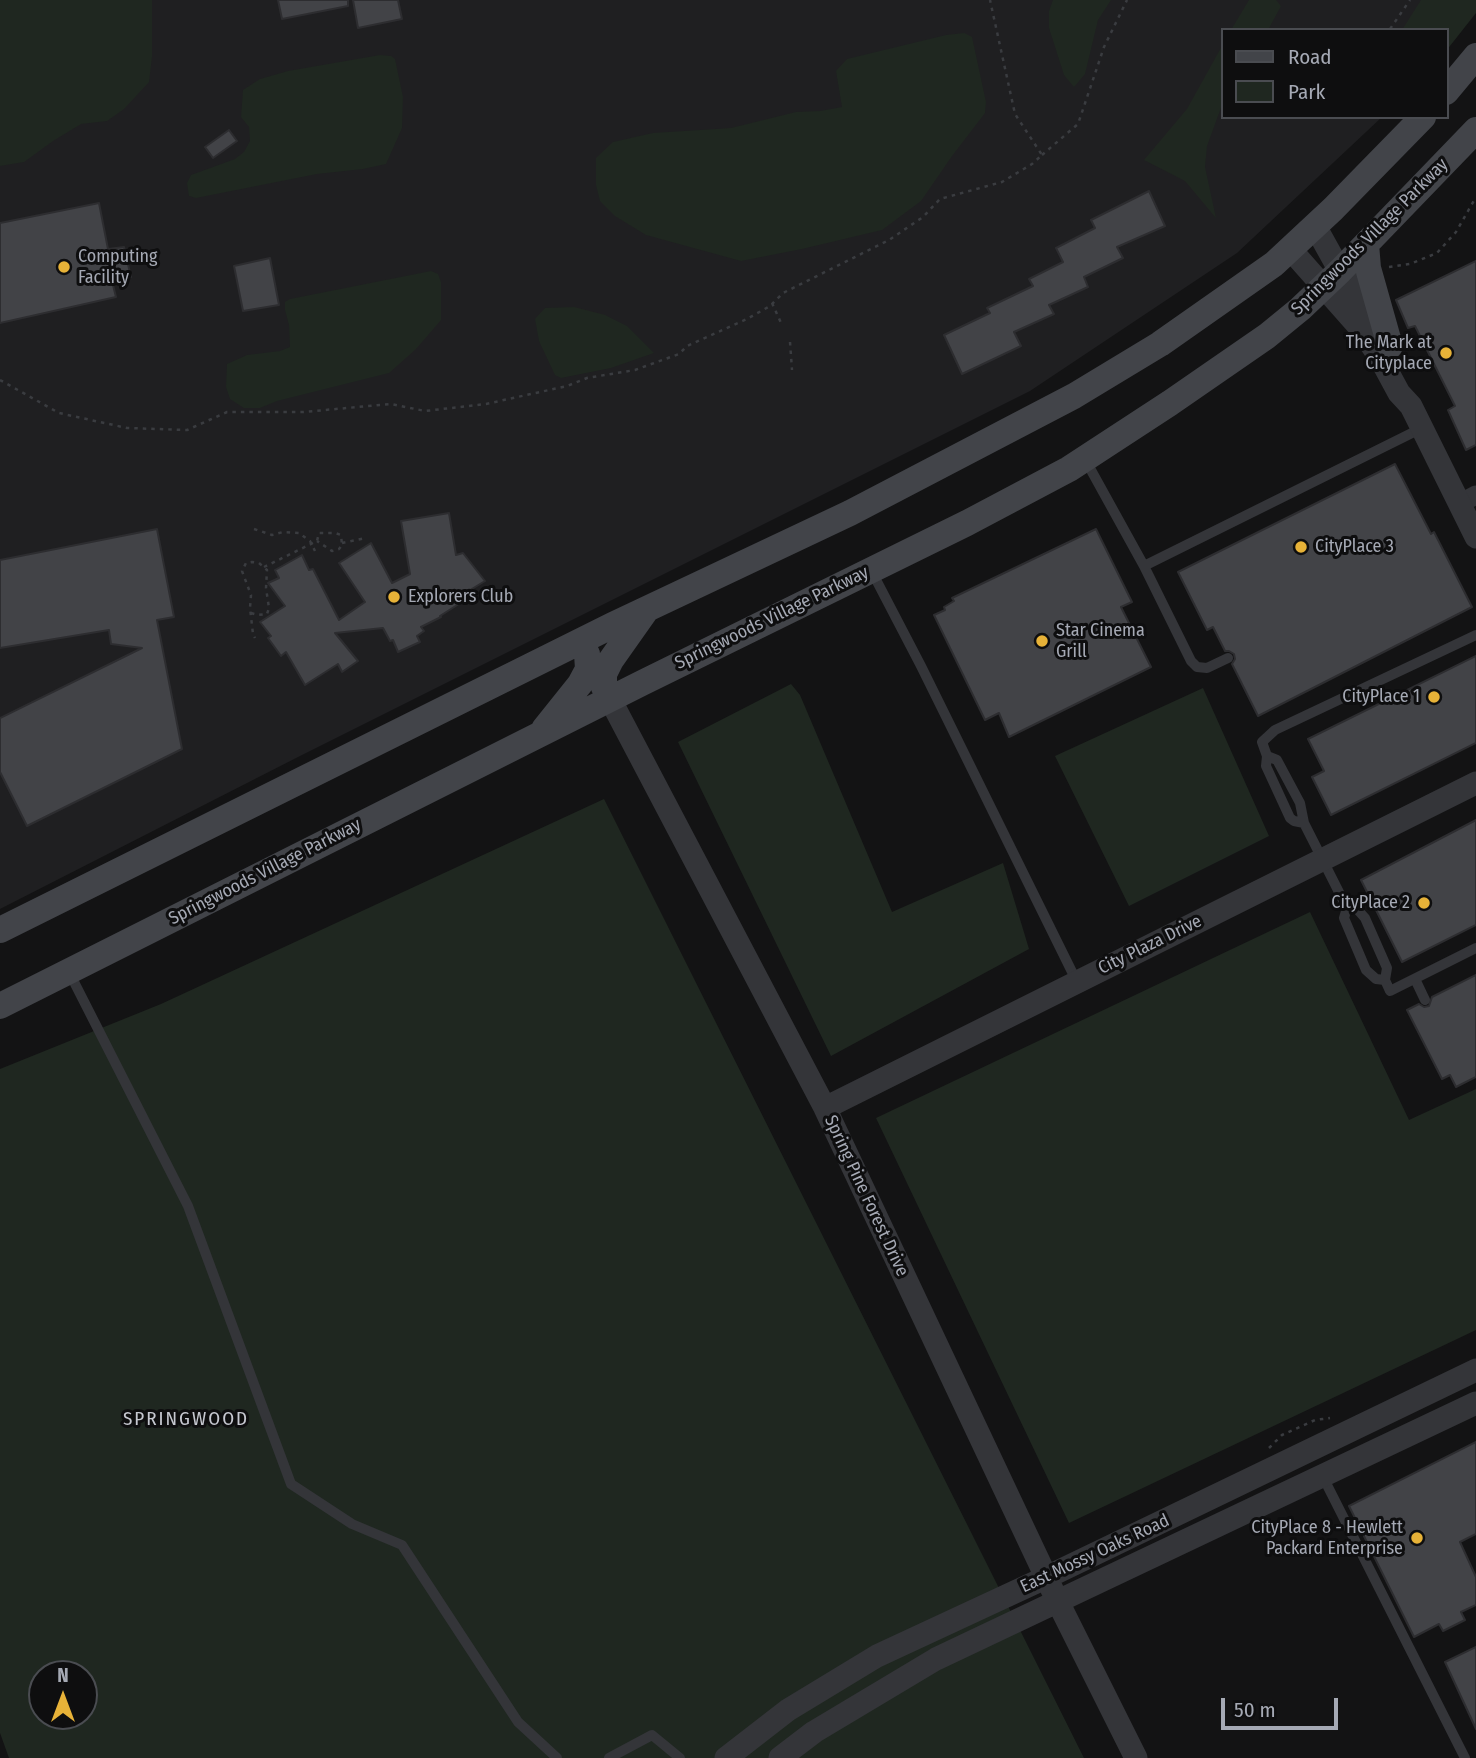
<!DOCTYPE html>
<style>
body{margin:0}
#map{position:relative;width:1476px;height:1758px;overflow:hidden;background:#131314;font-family:"Fira Sans Condensed",sans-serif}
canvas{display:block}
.legend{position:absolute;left:1221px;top:28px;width:228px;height:91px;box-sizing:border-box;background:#0e0e0f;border:2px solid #4a4c51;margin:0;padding:9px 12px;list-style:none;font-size:21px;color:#a5a9b4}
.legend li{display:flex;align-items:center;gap:14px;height:35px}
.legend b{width:35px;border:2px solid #4a4c51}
.north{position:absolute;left:28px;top:1660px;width:70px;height:70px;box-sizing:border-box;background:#0e0e0f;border:2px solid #4a4c51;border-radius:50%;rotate:0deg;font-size:19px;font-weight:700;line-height:28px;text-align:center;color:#a5a9b4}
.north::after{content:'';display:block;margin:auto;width:24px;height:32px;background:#e7b238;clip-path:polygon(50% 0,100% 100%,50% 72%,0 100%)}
.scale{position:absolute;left:1221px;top:1698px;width:117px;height:32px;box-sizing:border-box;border:4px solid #a5a9b4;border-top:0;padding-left:9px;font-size:21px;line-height:24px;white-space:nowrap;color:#a5a9b4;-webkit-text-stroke:5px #0e0e0f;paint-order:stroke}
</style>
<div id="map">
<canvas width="1476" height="1758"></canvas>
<ul class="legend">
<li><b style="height:9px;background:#424449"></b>Road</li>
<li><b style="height:19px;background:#1f2720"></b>Park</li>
</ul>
<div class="north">N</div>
<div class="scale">50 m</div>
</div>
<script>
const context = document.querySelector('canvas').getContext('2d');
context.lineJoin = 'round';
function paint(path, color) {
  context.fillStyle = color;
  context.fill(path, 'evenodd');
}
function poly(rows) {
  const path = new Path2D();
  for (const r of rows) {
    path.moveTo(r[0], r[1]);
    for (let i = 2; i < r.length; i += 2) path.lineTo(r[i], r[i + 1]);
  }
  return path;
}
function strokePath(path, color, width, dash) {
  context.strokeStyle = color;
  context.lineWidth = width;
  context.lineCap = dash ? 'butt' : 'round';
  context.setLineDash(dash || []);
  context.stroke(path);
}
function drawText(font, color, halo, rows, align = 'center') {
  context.font = font + ' "Fira Sans Condensed",sans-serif';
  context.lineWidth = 6;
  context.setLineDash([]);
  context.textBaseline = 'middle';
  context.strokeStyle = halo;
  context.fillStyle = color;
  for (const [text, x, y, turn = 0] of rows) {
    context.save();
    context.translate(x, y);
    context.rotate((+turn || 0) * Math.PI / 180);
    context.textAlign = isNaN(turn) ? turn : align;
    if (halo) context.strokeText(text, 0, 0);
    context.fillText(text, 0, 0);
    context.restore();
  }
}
paint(poly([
 [0,0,1475,0,1446,30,1222,30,1222,117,1382,117,1237,253,1030,391,300,756,0,909]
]), '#1f1f21');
paint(poly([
 [0,0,152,0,152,57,149,82,124,109,107,121,81,124,53,141,24,162,0,166],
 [1053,0,1111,0,1098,20,1085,74,1074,87,1064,75,1049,28,1049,11],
 [1249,0,1276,0,1281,6,1268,30,1231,30],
 [1421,0,1476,0,1476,13,1446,51,1446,30,1402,30],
 [964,33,972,37,986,102,985,113,952,156,921,201,882,230,802,249,741,261,646,235,615,216,600,201,596,185,596,158,613,142,653,133,731,128,796,112,820,111,842,107,836,71,847,59,946,35],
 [1222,46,1222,105,1207,146,1205,167,1216,218,1185,181,1144,160,1187,109],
 [380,55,391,56,395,59,403,97,402,128,386,164,363,169,317,174,196,198,189,196,187,183,191,175,235,159,244,152,250,141,249,127,241,117,243,90,260,79,288,71],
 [431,271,438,274,441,282,441,320,416,349,389,373,277,401,260,408,244,408,230,399,226,387,227,364,247,355,280,351,290,347,289,325,285,310,285,302,290,299],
 [574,307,605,315,627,326,654,353,611,368,561,378,555,375,539,341,535,319,545,308],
 [791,684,800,695,892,912,1003,863,1029,949,831,1056,678,742],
 [1203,688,1269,836,1129,906,1055,756],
 [604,799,1084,1758,9,1758,0,1733,0,1069,161,1004],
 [42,1674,84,1674,84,1716,42,1716],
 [1310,912,1409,1120,1476,1089,1476,1330,1069,1523,876,1118]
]), '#1f2720');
const building = poly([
 [278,0,348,0,348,6,282,19,278,0],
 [353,0,398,0,402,19,358,28,353,0],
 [229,130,237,141,213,158,205,147,229,130],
 [1149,191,1165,226,1117,247,1123,258,1084,277,1088,287,1049,305,1054,314,1014,332,1021,346,962,374,944,335,990,313,987,308,1033,286,1029,279,1063,262,1056,248,1095,228,1091,220,1149,191],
 [99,203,108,249,124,247,131,277,112,281,116,297,0,323,0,223,99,203],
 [270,258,279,305,243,311,234,266,270,258],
 [1476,261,1476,445,1466,450,1448,410,1455,406,1415,326,1408,328,1396,300,1476,261],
 [1395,464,1431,534,1434,532,1472,607,1258,716,1232,664,1235,659,1234,654,1229,651,1225,651,1213,627,1207,630,1178,572,1395,464],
 [449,513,456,555,463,553,485,581,462,595,465,600,440,616,441,617,421,627,424,631,417,636,420,642,398,652,393,640,390,641,383,628,335,633,358,661,342,672,338,664,305,685,286,652,281,656,268,638,271,636,260,622,285,606,268,583,279,578,275,570,302,555,309,570,313,569,339,620,365,602,339,563,371,543,392,583,410,574,401,521,449,513],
 [157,529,174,617,157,620,182,749,27,826,0,772,0,718,142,648,111,644,109,630,0,648,0,560,157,529],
 [1096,529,1132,602,1121,607,1151,667,1009,737,999,713,985,720,934,615,945,610,944,607,954,601,952,598,1096,529],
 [1476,656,1476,743,1331,815,1312,777,1324,771,1308,739,1476,656],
 [1476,820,1476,925,1402,962,1361,880,1476,820],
 [1476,975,1476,1077,1456,1087,1450,1075,1442,1079,1407,1010,1419,1004,1424,1007,1429,1006,1432,997,1476,975],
 [1476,1442,1476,1534,1460,1542,1476,1577,1476,1605,1461,1612,1465,1620,1443,1631,1439,1624,1414,1637,1349,1506,1476,1442],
 [1476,1647,1476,1729,1445,1662,1476,1647]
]);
paint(building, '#424347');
strokePath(building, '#2d2d30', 2);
strokePath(poly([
 [1390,29,1410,0],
 [1042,155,1078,124,1104,47,1127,0],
 [1389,267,1410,264,1437,253,1456,232,1476,197],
 [772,303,782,325],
 [790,342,792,370],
 [0,380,59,413,127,428,187,430,227,412,303,412,391,404,425,411,486,404,567,386,587,378,635,370,679,354,687,346,747,319,770,306,783,293,889,240,923,217,940,199,1002,182,1032,164,1042,155,1015,114,990,0],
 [254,529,272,535,283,532,299,533,310,541,315,551],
 [342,543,366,538],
 [264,567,317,541,319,533,335,533,341,535,342,545,339,549,332,551,317,541],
 [251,613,258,615,267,614,269,608,266,588,267,570,259,563,252,562,246,563,242,571,251,595,250,608,253,634,255,638],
 [1269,1448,1282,1435,1315,1420,1330,1418]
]), '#3a3c40', 2.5, [3.5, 5]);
strokePath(poly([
 [1086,461,1144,566,1191,661,1197,667,1207,668,1228,658],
 [1144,566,1422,428],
 [871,570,921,666,1077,982],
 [1267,756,1262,742,1275,730,1476,635],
 [1304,823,1294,821,1290,818,1266,766,1267,756,1277,760,1300,803,1304,823,1347,908,1344,918,1366,970,1376,979,1385,980,1387,968,1365,918,1357,909,1347,908],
 [70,974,188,1206,291,1484,352,1524,402,1545,518,1722,557,1758],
 [1415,979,1425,1000],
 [1385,980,1390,991,1476,948],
 [1323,1477,1465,1758],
 [609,1758,652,1735,680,1758]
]), '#343539', 10);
strokePath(poly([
 [1459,504,1476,495]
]), '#343539', 19);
strokePath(poly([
 [1315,226,1340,271,1367,307,1380,329],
 [1291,250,1360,328,1379,356,1399,393,1411,406,1476,537],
 [610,699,825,1108,1057,1600,1136,1758],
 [825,1108,1476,783],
 [726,1758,788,1710,877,1656,1047,1577,1476,1370],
 [780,1758,814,1732,936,1659,1476,1403]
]), '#343539', 23);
strokePath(poly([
 [1446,92,1476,56],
 [1366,244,1368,268,1390,346],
 [604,687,604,674,611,660,647,609],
 [544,729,580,684,588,669,587,654],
 [0,930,613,625,850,513,1074,396,1160,344,1274,264,1333,209,1423,117],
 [0,1006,642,683,967,523,1069,469,1170,403,1267,336,1300,309,1340,271,1476,130]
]), '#424449', 26);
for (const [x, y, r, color] of [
 [64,267,7,"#e7b238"],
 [1446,353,7,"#e7b238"],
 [1301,547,7,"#e7b238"],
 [394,597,7,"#e7b238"],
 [1042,641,7,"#e7b238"],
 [1434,697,7,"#e7b238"],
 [1424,903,7,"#e7b238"],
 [1417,1538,7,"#e7b238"]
]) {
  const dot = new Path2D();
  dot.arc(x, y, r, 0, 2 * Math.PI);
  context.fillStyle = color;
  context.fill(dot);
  strokePath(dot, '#0e0e0f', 2.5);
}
drawText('18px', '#a5a9b4', '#0e0e0f', [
 ["Springwoods Village Parkway",1370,237,-45],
 ["Springwoods Village Parkway",772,618,-26],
 ["Springwoods Village Parkway",265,872,-27],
 ["City Plaza Drive",1150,945,-26],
 ["Spring Pine Forest Drive",866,1196,65],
 ["East Mossy Oaks Road",1095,1554,-25]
]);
drawText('18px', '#a5a9b4', '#0e0e0f', [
 ["Computing",78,257],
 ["Facility",78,278],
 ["The Mark at",1432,343,"right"],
 ["Cityplace",1432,364,"right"],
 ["CityPlace 3",1315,547],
 ["Explorers Club",408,597],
 ["Star Cinema",1056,631],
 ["Grill",1056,652],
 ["CityPlace 1",1420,697,"right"],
 ["CityPlace 2",1410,903,"right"],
 ["CityPlace 8 - Hewlett",1403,1528,"right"],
 ["Packard Enterprise",1403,1549,"right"]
], 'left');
context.letterSpacing = '2px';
drawText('19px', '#c6c8d0', '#0e0e0f', [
 ["SPRINGWOOD",186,1420]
]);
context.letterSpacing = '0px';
</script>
